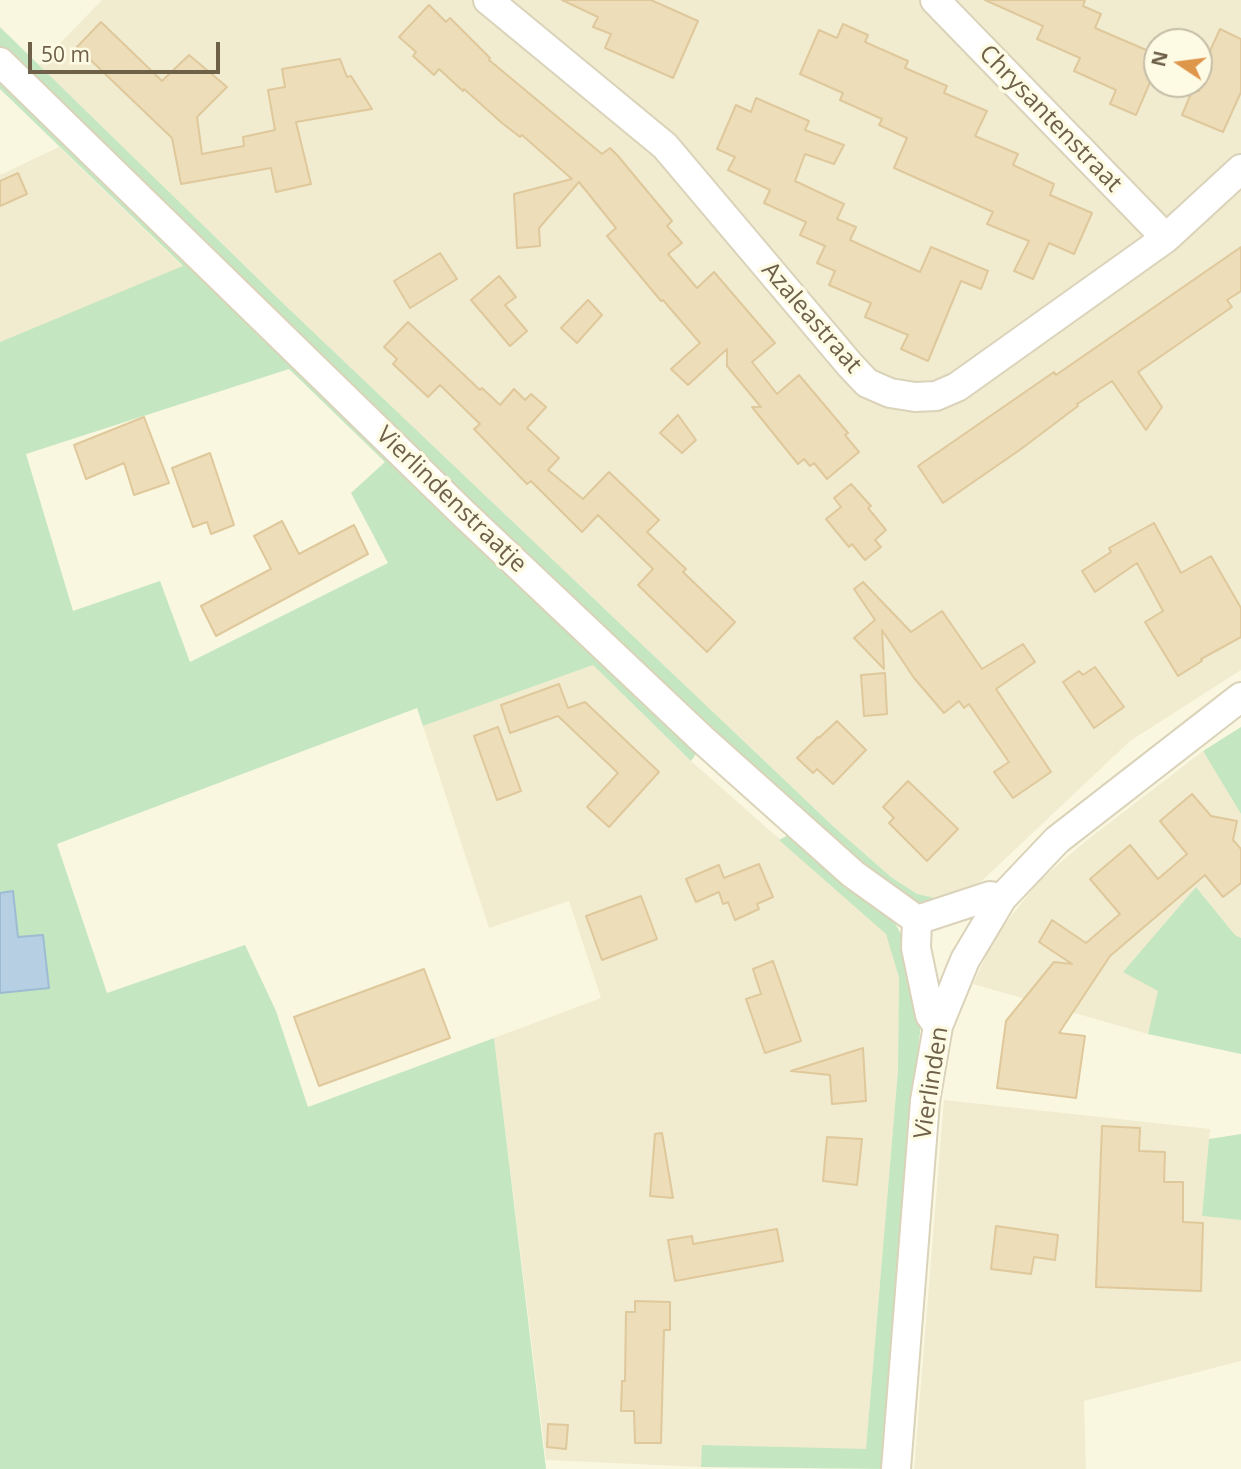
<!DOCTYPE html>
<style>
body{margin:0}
#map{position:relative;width:1241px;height:1469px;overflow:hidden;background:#faf7e0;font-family:"Open Sans",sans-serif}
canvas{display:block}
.north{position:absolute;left:1143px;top:28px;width:70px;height:70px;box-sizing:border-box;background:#fefbe5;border:2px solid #c5bda7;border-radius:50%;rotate:283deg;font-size:19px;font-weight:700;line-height:28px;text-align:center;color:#6f6149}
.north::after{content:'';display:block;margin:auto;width:24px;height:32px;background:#de964b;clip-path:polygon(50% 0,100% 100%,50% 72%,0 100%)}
.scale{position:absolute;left:28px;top:42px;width:192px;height:32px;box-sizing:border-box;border:4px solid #6f6149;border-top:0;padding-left:9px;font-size:21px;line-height:24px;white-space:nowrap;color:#6f6149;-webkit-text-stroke:5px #fefbe5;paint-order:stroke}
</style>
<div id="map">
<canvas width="1241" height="1469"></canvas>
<div class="north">N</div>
<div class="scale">50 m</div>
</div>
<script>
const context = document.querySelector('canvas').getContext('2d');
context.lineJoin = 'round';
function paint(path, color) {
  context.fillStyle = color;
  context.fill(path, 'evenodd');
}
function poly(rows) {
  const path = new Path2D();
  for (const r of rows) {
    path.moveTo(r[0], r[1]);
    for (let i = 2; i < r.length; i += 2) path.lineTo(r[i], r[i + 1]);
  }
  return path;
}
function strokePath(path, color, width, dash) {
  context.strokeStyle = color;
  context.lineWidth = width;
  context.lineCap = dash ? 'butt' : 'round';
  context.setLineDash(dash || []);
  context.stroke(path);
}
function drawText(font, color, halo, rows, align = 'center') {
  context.font = font + ' "Open Sans",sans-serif';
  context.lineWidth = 7;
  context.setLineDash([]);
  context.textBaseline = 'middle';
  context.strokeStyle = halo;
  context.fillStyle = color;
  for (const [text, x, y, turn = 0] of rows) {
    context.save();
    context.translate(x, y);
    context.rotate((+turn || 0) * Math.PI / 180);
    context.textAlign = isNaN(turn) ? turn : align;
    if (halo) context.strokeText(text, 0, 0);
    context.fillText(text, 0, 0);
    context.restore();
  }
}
paint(poly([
 [102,0,1241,0,1241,670,1130,741,971,891,944,900,917,894,891,877,834,827,289,309,39,65],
 [1157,42,1199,42,1199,84,1157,84],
 [59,147,183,267,0,342,0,175],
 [593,665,691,761,887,934,899,977,898,1070,866,1450,703,1445,701,1467,546,1460,494,1038,601,998,569,901,489,928,423,726],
 [1203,751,1241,814,1241,938,1235,935,1196,887,1124,972,1159,991,1148,1034,973,984,996,935,1040,880,1087,840],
 [944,1100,1210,1129,1202,1216,1241,1220,1241,1361,1084,1401,1086,1469,914,1469]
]), '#f1ebcf');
paint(poly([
 [0,27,289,309,834,827,891,877,917,894,944,900,917,907,878,883,709,735,691,761,593,665,423,726,417,708,57,844,107,993,245,945,276,1011,308,1107,494,1038,546,1469,0,1469,0,342,183,266,0,89],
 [289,369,385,462,351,493,388,563,190,662,160,581,73,611,26,454],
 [1241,727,1241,814,1203,751],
 [794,832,887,909,911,952,923,1005,917,1060,887,1469,701,1467,702,1445,866,1449,898,1070,899,977,886,934,779,840],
 [1196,887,1235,935,1241,938,1241,1054,1148,1034,1158,991,1123,972],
 [1241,1134,1241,1220,1202,1216,1209,1139]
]), '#c4e6c0');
const water = poly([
 [13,891,18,937,43,935,49,988,0,993,0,893,13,891]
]);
paint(water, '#b6cfe2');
strokePath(water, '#9dbbd3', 2);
const building = poly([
 [562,0,651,0,698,21,673,78,605,48,611,34,593,27,598,17,562,0],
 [985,0,1085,0,1083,6,1101,14,1095,28,1151,52,1148,58,1156,61,1151,72,1154,73,1136,115,1110,104,1116,90,1074,71,1080,58,1037,39,1043,26,985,0],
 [429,5,446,22,450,18,490,58,489,60,602,154,610,148,618,156,672,221,667,226,682,243,668,254,697,288,714,272,775,343,752,362,777,394,799,375,848,433,845,435,859,452,827,479,814,463,810,466,804,459,798,464,752,407,761,407,727,366,727,349,688,385,671,369,700,343,663,300,661,301,607,236,616,228,579,182,539,228,540,246,517,248,514,194,572,179,522,135,520,137,502,123,464,89,463,91,439,69,434,75,413,56,416,52,399,37,429,5],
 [101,22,162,81,189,55,227,87,197,117,202,154,244,146,243,137,275,130,268,90,285,87,282,69,340,59,347,77,351,76,372,109,296,122,311,184,276,192,271,168,181,184,172,138,77,47,101,22],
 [843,24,868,35,865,42,908,61,905,68,947,86,944,93,987,111,975,136,1018,154,1013,165,1054,184,1050,195,1092,213,1074,254,1049,243,1033,279,1014,271,1029,241,987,224,993,212,894,168,907,138,879,125,882,119,840,100,843,93,800,74,819,30,837,38,843,24],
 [1220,29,1241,39,1241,92,1223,132,1182,115,1193,89,1199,91,1199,75,1220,29],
 [756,98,809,121,805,130,844,145,834,164,805,154,795,181,844,204,837,219,856,227,850,240,920,272,931,247,988,271,981,289,961,281,928,361,901,349,908,335,865,317,871,303,829,285,835,271,817,263,825,246,800,235,806,222,764,203,770,190,728,170,735,157,717,149,736,105,751,112,756,98],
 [18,173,27,194,0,206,0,181,18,173],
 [1241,247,1241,291,1227,300,1232,307,1138,372,1162,407,1146,430,1112,381,1077,404,1078,406,1021,449,943,503,918,466,1054,372,1056,375,1241,247],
 [440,253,457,279,410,308,394,281,440,253],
 [499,276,516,297,505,305,527,331,510,346,471,300,499,276],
 [588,300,602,315,577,343,561,328,588,300],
 [408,322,480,390,482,388,500,405,514,389,525,400,531,394,546,407,527,428,559,458,548,470,583,499,609,472,659,520,647,532,686,569,683,572,735,622,707,652,638,585,653,569,598,515,582,532,531,481,527,484,474,429,480,424,440,385,428,397,393,364,397,359,384,347,408,322],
 [678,415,696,440,682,453,660,433,678,415],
 [144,417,169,483,134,495,124,463,86,479,74,445,144,417],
 [210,453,234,525,211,534,207,522,193,527,172,468,210,453],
 [851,484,871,506,868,508,886,530,875,540,881,547,865,560,852,544,849,547,826,519,841,507,834,498,851,484],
 [282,521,299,554,354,525,368,554,216,636,201,606,271,569,254,536,282,521],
 [1154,523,1181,573,1211,556,1241,608,1241,637,1201,659,1202,661,1178,676,1145,622,1163,611,1137,563,1095,592,1082,571,1111,552,1109,548,1154,523],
 [863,582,911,632,942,611,982,669,1023,644,1035,662,996,689,1051,772,1013,798,994,772,1009,762,969,704,964,708,959,701,944,713,914,678,882,630,884,669,854,638,875,620,854,589,863,582],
 [1095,667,1124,707,1094,728,1063,682,1079,671,1083,675,1095,667],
 [885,673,887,714,864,716,861,675,885,673],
 [559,684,568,708,585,702,659,772,609,827,587,807,618,773,558,716,510,733,501,705,559,684],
 [837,721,866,750,833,784,817,769,813,773,797,758,818,737,819,738,837,721],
 [498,727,521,791,497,800,474,736,498,727],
 [908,781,958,829,927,861,889,823,894,818,883,807,908,781],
 [1192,794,1211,816,1237,821,1233,840,1241,849,1241,883,1223,897,1205,875,1110,956,1059,1033,1085,1036,1076,1098,997,1088,1006,1021,1054,962,1072,964,1039,942,1052,920,1086,943,1120,914,1090,879,1130,845,1158,879,1187,854,1160,821,1192,794],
 [759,864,773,897,757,904,759,909,735,920,728,902,723,904,719,892,696,902,686,879,719,865,724,878,759,864],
 [641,896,657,939,602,960,586,916,641,896],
 [773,961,801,1041,765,1053,746,999,761,994,753,969,773,961],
 [424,969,450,1038,319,1086,294,1017,424,969],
 [863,1048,866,1101,832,1104,830,1075,791,1071,863,1048],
 [1102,1126,1140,1128,1139,1151,1165,1152,1164,1182,1183,1182,1183,1222,1203,1223,1201,1291,1096,1287,1102,1126],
 [662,1133,673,1198,650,1196,655,1134,662,1133],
 [827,1137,862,1139,857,1185,823,1181,827,1137],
 [996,1226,1058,1235,1055,1260,1034,1257,1031,1274,991,1269,996,1226],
 [777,1229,783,1261,675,1281,668,1240,692,1236,693,1244,777,1229],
 [635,1301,670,1302,670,1330,664,1330,661,1443,635,1443,634,1411,621,1411,622,1381,625,1381,626,1312,635,1312,635,1301],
 [548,1424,568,1425,566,1449,547,1447,548,1424]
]);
paint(building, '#eeddb9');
strokePath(building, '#dfc89b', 2);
const minor = poly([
 [488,0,665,146,850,365,867,383,890,393,915,397,936,396,957,387,1166,238,1241,169],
 [935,0,1166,238],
 [0,62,464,514,702,739,853,874,917,920],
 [917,920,916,948,930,1015,938,1026],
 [917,920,990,896,1002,898],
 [896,1469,925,1101,938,1026,965,960,1002,898,1057,840,1241,697]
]);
strokePath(minor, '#dad3ba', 32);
strokePath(minor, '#fff', 28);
drawText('24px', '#6f6149', '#fefbe5', [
 ["Chrysantenstraat",1050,119,46],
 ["Azaleastraat",811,318,49],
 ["Vierlindenstraatje",451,500,44],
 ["Vierlinden",932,1083,-81]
]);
</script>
